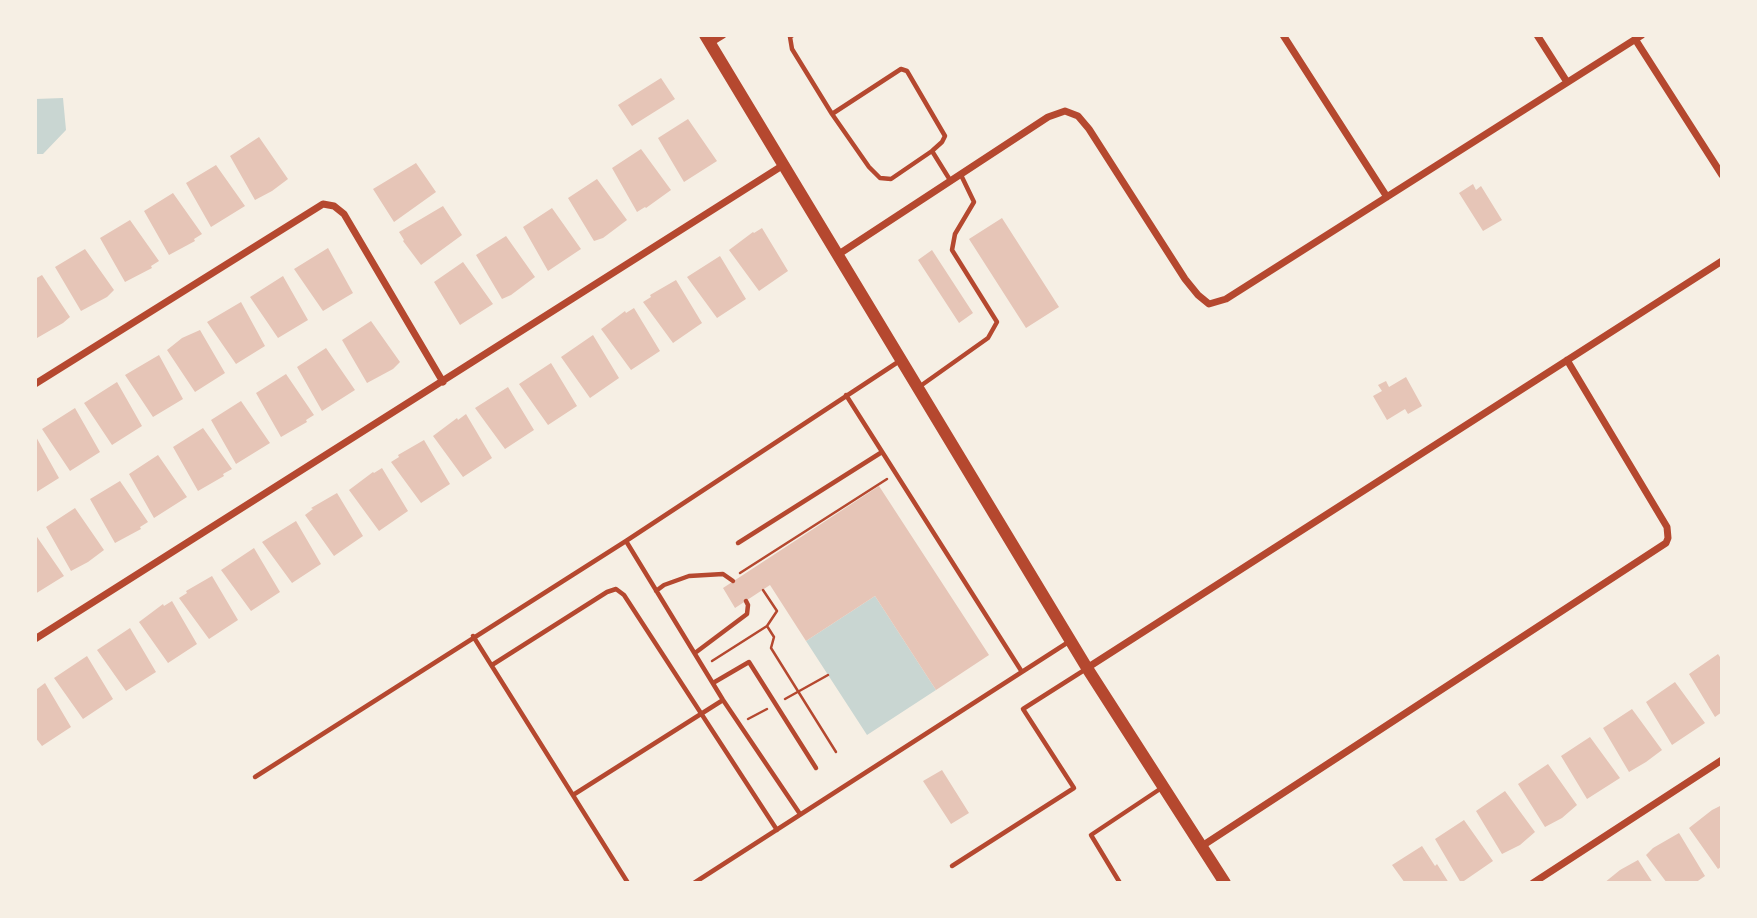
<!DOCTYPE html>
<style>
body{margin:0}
#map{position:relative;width:1757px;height:918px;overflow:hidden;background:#f6efe4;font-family:Ubuntu,sans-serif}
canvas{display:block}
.frame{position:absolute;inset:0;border:37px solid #f6efe4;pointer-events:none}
</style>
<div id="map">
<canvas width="1757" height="918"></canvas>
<div class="frame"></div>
</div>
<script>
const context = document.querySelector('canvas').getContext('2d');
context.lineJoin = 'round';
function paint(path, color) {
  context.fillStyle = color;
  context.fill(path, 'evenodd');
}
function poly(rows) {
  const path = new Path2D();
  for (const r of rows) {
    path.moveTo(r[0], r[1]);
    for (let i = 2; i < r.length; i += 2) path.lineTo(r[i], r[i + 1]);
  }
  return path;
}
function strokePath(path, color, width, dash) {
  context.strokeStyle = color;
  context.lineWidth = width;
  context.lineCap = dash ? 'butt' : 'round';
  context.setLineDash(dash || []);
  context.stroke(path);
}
paint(poly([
 [63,98,66,130,43,154,35,154,35,99],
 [875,596,936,690,867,735,806,641]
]), '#c9d6d2');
paint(poly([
 [661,78,675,99,632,126,618,105],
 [688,119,717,161,684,182,658,138],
 [259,137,288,179,272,191,255,200,230,156],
 [641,149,671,190,646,208,645,207,637,212,612,168],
 [416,163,436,192,394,222,373,189],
 [216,165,245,206,211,227,186,183],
 [597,179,627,220,603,238,594,241,568,198],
 [1473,184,1476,190,1481,186,1502,220,1483,231,1459,193],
 [173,193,202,234,194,239,195,241,169,255,144,211],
 [443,206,462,235,421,265,403,241,404,240,399,232],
 [552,208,581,249,548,271,523,227],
 [1002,218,1059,307,1026,328,969,239],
 [130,220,159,261,151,266,152,268,125,282,100,238],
 [762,228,788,271,759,291,729,250,753,232,754,233],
 [506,236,535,277,511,295,502,299,476,255],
 [328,248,353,293,323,311,294,269],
 [85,249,114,290,107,297,81,311,55,267],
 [932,250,973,313,959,323,918,260],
 [720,256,746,299,717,318,687,277],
 [463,262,493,304,460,325,434,282],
 [42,275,70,317,63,323,37,338,35,335,35,279],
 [283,276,308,320,278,338,250,297],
 [676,280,702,323,673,343,643,302,651,297,650,295],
 [241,302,265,346,236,364,207,322],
 [634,308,660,351,631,370,601,329,625,311,626,313],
 [371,321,400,362,393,369,367,383,342,340],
 [200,330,225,373,195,392,167,350,182,338],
 [593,335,619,378,590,398,561,357],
 [326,348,355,390,322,411,297,367],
 [159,355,183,399,153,417,125,375],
 [551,363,577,406,548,425,519,384],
 [286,374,314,415,306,420,307,422,281,437,256,393],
 [1406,377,1422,406,1408,414,1405,409,1387,420,1373,396,1382,391,1378,385,1386,381,1389,387],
 [117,382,142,426,112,445,84,403],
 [508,387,534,430,505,449,475,408],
 [241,401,270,443,236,464,211,420],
 [75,408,100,452,70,471,42,429],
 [466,414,492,458,463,477,433,436,457,418,458,420],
 [203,428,232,469,223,474,224,476,198,491,173,447],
 [35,435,59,478,35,493],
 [424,440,450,484,421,503,391,462,399,457,398,455],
 [158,455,187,497,154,518,129,474],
 [382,468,408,511,379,531,349,490,373,472,374,473],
 [120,481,148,522,140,527,141,529,115,543,90,499],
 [879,486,989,655,936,690,875,596,806,641,770,585,735,608,723,588],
 [337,493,363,536,334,556,305,515,313,509,311,508],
 [75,508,104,550,88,562,71,571,46,527],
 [296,521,321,564,292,583,262,542],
 [35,534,64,576,35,594],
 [254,548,280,592,251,611,221,570],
 [212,576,238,620,209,639,179,598,187,593,186,591],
 [172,601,197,644,168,663,139,622,163,604,164,606],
 [130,628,156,672,126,691,97,650],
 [1718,654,1722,660,1722,712,1715,717,1689,674],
 [87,656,113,699,83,719,54,678],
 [1675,682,1705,723,1672,745,1646,702],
 [45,683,71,727,42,746,35,737,35,686,37,689],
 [1632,709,1662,750,1646,762,1629,772,1603,728],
 [1590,737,1620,778,1587,799,1561,756],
 [1548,764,1577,805,1562,818,1545,827,1518,784],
 [942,770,969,813,951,824,923,781],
 [1505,791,1535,832,1520,845,1502,854,1476,811],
 [1722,805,1722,866,1718,869,1689,828,1712,810],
 [1464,820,1493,861,1461,883,1435,839],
 [1679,833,1705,876,1695,883,1667,883,1646,855,1653,848],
 [1422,846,1435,866,1437,864,1449,883,1405,883,1392,865],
 [1638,860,1653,883,1604,883,1620,870]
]), '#e6c5b7');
strokePath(poly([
 [740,573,887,479],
 [767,626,774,637,771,648,836,752],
 [712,661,767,626,777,611,763,590],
 [785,699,828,675],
 [748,719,767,709]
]), '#b5482f', 2.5);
strokePath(poly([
 [793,35,790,37,792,49,832,114,869,167,880,178,891,179,932,151],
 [832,114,901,69,907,71,945,136,942,142,932,151,950,180],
 [919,387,988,338,997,322,952,250,955,234,974,202,961,175],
 [846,395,1022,672],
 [626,541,723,700,800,814],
 [738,543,882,452],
 [656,591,664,585,689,576,723,574,733,581],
 [473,636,628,883],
 [695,653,747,614,748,605,746,601],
 [492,665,607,592,616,589,624,595,777,830],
 [713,683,749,662,816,768],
 [255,777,626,541,898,362],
 [573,795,723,700],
 [952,866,1074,788,1023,709,1086,669],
 [694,883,1070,641],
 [1120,883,1091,835,1163,787]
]), '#b5482f', 4.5);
strokePath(poly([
 [1283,35,1387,197],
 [1537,35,1567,82],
 [1635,39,1722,175],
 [710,43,723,35],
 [839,254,1048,117,1065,111,1078,116,1089,129,1185,279,1198,295,1209,304,1226,299,1642,35],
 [35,384,323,204,334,206,344,214,443,382],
 [35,639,785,164],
 [1087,668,1722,261],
 [1202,846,1666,543,1668,538,1667,527,1567,360],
 [1533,883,1722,760]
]), '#b5482f', 7);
strokePath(poly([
 [705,35,1087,668,1225,883]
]), '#b5482f', 12);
</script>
